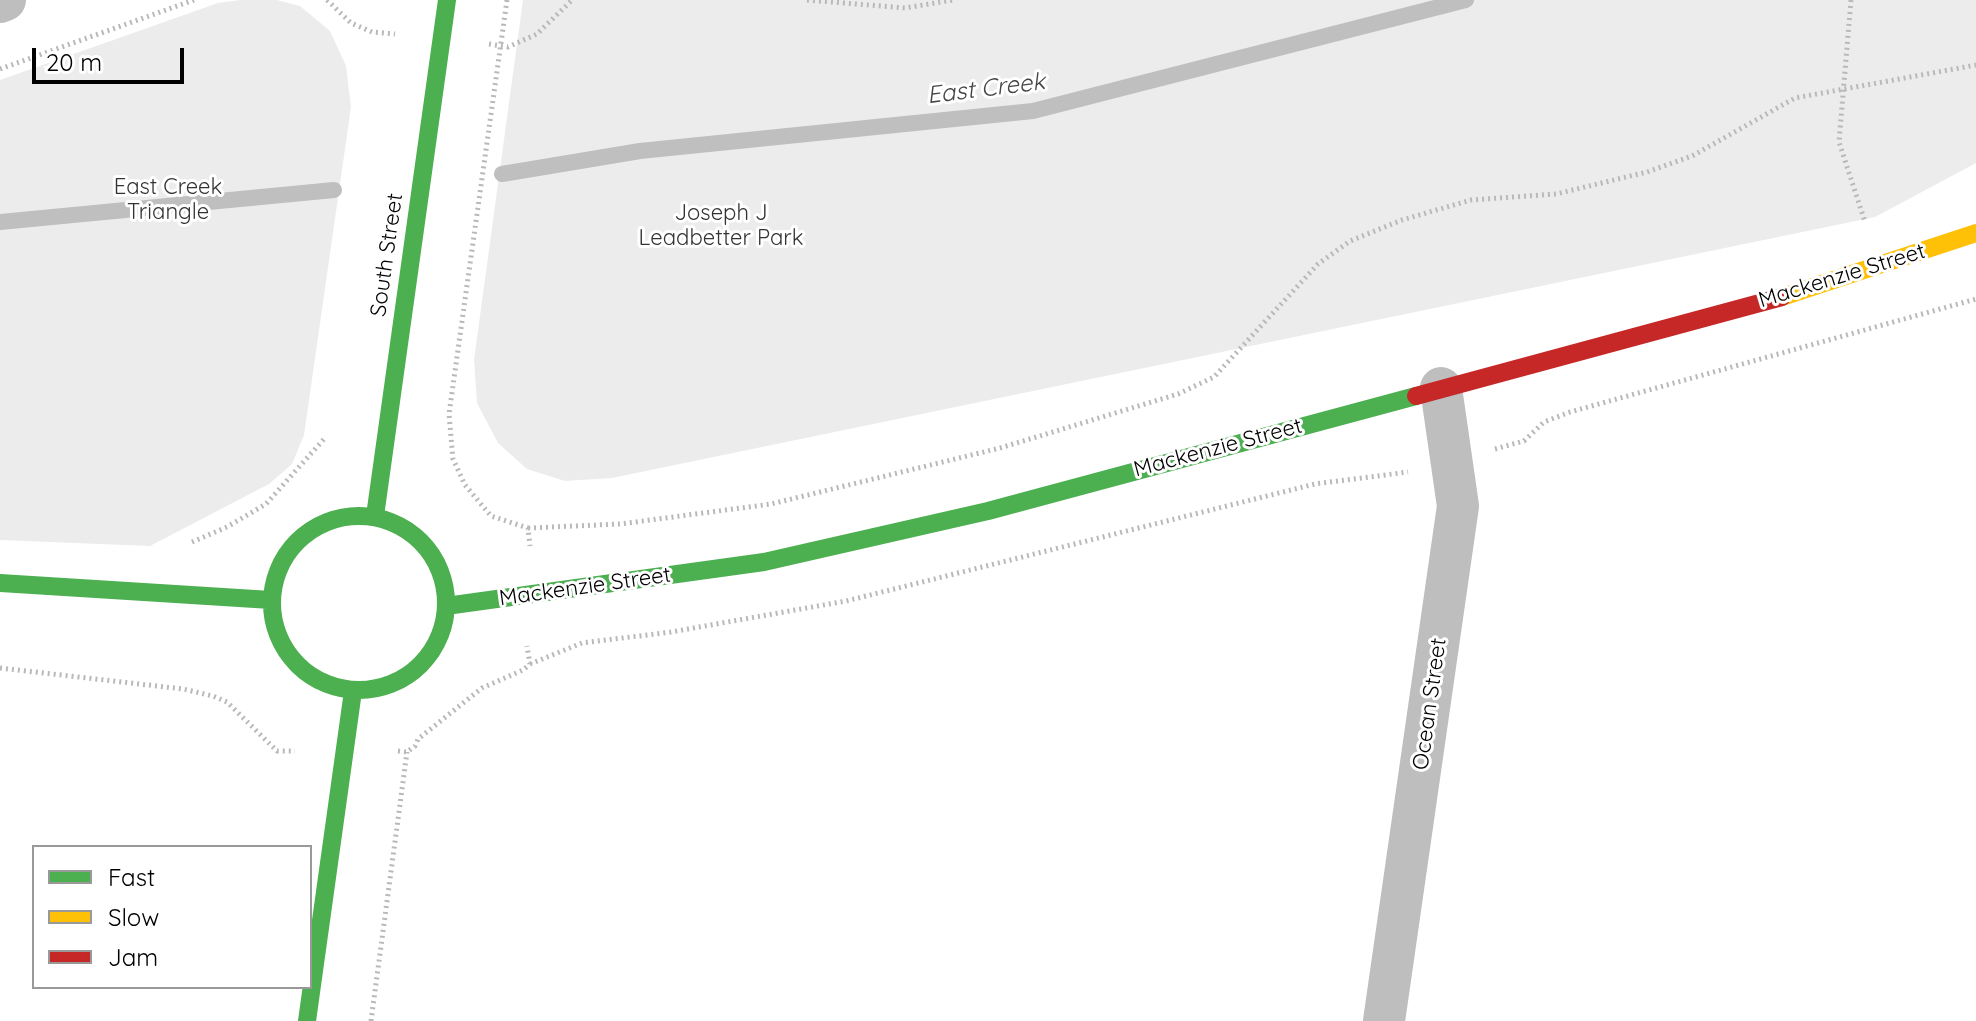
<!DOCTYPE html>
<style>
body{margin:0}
#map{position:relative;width:1976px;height:1021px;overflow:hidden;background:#fff;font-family:Quicksand,sans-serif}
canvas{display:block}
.legend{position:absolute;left:32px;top:845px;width:280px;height:144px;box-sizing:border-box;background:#fff;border:2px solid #999;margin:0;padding:10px 14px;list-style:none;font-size:24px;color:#000}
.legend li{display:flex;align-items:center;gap:16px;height:40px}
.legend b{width:40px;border:2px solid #999}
.scale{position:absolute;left:32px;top:48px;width:152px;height:36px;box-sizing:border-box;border:4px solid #000;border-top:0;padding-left:10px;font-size:24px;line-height:28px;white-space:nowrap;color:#000;-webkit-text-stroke:6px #fff;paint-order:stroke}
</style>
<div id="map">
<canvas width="1976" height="1021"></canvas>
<ul class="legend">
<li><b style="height:10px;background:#4caf50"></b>Fast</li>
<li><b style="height:10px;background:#ffc107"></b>Slow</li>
<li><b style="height:10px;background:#c62828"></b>Jam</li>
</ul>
<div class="scale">20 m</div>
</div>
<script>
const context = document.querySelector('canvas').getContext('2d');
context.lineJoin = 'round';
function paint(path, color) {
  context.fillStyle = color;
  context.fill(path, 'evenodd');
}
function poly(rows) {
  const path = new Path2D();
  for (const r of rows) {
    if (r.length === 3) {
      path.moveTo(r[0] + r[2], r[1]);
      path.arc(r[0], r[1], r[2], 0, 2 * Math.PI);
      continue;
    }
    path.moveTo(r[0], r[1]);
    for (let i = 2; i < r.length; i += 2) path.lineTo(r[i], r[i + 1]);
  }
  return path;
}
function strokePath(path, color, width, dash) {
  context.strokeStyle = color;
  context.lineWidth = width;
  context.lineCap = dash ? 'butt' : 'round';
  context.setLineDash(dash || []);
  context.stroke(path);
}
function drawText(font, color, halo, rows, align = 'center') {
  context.font = font + ' Quicksand,sans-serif';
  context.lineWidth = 6;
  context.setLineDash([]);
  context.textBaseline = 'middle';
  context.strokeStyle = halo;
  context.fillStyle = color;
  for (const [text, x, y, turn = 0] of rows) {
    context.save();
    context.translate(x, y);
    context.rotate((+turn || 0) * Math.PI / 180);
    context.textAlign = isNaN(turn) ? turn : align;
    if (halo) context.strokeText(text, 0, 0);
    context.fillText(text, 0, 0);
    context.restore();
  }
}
paint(poly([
 [241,0,277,0,300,6,330,31,346,66,351,107,304,435,292,464,269,484,150,546,0,540,0,80,218,3],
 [523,0,1976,0,1976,163,1875,217,612,478,565,481,527,469,498,443,477,403,474,360]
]), '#ececec');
strokePath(poly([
 [502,174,640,151,1033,111,1466,0],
 [0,222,334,190]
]), '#bfbfbf', 16);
strokePath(poly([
 [327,0,351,23,372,32,395,34],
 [507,0,449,414,453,459,465,485,491,516,528,528,530,546],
 [807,0,905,8,953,0],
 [1851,0,1839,142,1865,222],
 [489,44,508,47,537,34,572,0],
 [0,69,194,0],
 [1495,449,1524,441,1544,422,1570,412,1976,299],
 [528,528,620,524,771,504,1000,448,1178,394,1214,377,1318,264,1350,241,1402,220,1471,200,1556,194,1647,172,1692,156,1795,98,1976,65],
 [192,542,227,527,266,504,324,439],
 [530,664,582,643,671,632,846,601,1315,484,1408,472],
 [0,668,183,689,213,696,227,702,277,751,295,751],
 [398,751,407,752,415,746,418,739,482,688,523,670,530,664,527,646],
 [371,1021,407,752]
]), '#b9b9b9', 5, [2, 4]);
strokePath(poly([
 [0,2,5,0],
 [1384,1021,1458,506,1441,388]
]), '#bebebe', 42);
strokePath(poly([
 [375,516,447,0],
 [359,603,87],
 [0,583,271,600],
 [446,606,764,562,988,511,1416,396],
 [307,1021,353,691]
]), '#4caf50', 18);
strokePath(poly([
 [1782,297,1976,233]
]), '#ffc107', 18);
strokePath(poly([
 [1416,396,1782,297]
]), '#c62828', 18);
drawText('22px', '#333', '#fff', [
 ["East Creek",168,187],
 ["Triangle",168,212],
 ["Joseph J",721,213],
 ["Leadbetter Park",721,238]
]);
drawText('22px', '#000', '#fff', [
 ["South Street",387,255,-82],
 ["Mackenzie Street",1842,276,-17],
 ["Mackenzie Street",1218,448,-15],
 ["Mackenzie Street",585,587,-8],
 ["Ocean Street",1430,704,-82]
]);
drawText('italic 24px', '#444', '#fff', [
 ["East Creek",986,89,-7]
]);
</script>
